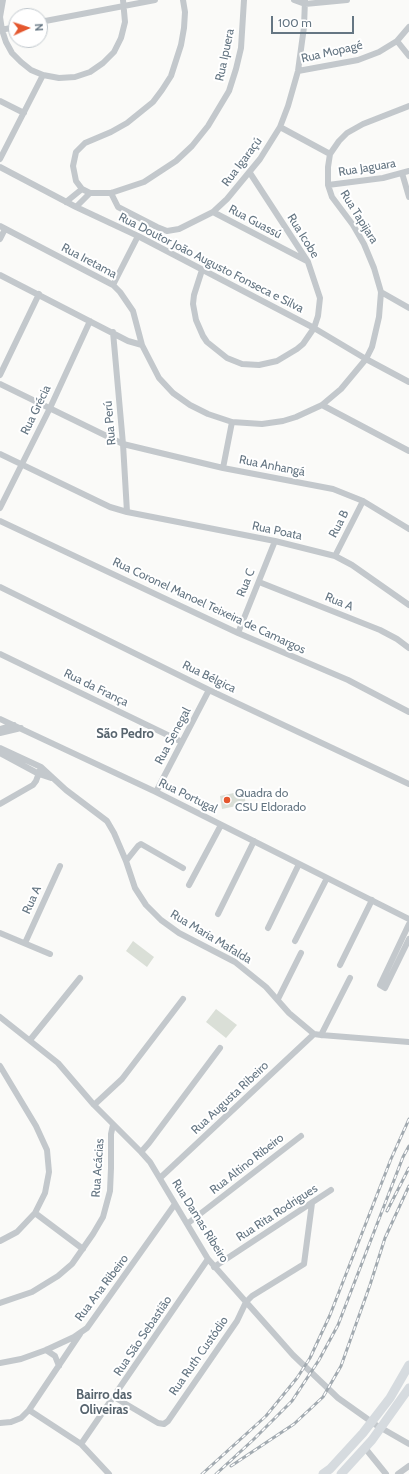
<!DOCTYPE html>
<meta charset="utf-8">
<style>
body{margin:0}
#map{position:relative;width:409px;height:1474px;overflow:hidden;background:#fafaf8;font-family:Cabin,sans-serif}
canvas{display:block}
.north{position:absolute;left:8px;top:8px;width:40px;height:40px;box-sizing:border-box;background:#fff;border:1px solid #c1c8cd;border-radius:50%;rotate:87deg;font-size:11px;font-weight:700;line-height:16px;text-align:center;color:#657683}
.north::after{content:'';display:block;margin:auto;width:14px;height:18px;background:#e4572e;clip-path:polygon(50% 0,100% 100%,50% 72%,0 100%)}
.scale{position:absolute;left:271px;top:16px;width:83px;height:18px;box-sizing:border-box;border:2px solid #657683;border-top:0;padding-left:5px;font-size:12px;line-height:14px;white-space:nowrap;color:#657683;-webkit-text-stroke:3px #fff;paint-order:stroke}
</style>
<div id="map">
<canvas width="409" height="1474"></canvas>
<div class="north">N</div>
<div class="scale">100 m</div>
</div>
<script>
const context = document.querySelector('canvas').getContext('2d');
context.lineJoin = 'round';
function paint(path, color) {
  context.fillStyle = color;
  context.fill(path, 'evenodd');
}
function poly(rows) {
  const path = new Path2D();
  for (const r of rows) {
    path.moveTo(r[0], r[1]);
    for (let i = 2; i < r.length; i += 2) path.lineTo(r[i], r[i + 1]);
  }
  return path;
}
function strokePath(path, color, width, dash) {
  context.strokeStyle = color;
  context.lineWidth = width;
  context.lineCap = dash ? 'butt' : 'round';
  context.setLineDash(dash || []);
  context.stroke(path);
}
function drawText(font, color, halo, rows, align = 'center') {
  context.font = font + ' Cabin,sans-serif';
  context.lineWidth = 4;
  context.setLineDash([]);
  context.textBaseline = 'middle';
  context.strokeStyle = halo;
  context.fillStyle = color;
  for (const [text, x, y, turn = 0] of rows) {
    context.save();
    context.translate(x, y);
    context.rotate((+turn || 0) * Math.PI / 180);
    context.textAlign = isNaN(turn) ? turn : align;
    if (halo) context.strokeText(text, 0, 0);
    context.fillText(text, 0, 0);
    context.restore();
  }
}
paint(poly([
 [243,791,246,804,222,809,220,796],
 [133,941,154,957,147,967,126,951],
 [216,1009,237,1025,226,1038,206,1022]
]), '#dadfd7');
strokePath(poly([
 [3,0,0,17,2,30,6,42,12,53,21,62,31,70,43,75,59,78,75,77,90,72,103,63,114,52,121,38,125,22,123,0],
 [183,0,185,12,184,28,181,45,171,76,162,90,153,102,127,123,111,132,85,143,76,152,73,166,76,181,82,189,90,193,111,193,144,182,176,161,192,146,208,126,229,91,236,69,241,48,244,0],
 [294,0,305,4,347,0],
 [40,22,155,0],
 [0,30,16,27],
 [397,41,409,56],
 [298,71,358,60,379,52,397,41,409,27],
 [0,101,24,113],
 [280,127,330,154],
 [0,159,43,75],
 [0,167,76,207,138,236,314,328,366,359,409,382],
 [402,173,409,197],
 [328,185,383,178,409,171],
 [111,193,118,207,157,227,167,231,179,229,213,212,227,199,260,159,280,127,288,106,298,71,304,27,305,0],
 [66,202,82,189],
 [76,207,90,193],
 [213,212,307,261],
 [0,226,113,285,120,292,133,311,142,345,159,378,173,393,190,405,208,414,232,422,262,424,283,421,296,417,322,405,341,389,366,359,372,347,379,317,381,292,374,268,364,244,353,225,332,197,328,185,328,167,330,154,339,141,347,133,363,124,409,106],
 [0,239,5,229],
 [202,270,194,295,193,304,196,320,203,336,207,342,227,358,242,364,259,365,277,361,297,349,303,344,314,328,318,316,320,298,308,262,250,173],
 [0,275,128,341,142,345],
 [113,285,138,236],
 [381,292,409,308],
 [113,332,123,444,127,512],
 [0,375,39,294],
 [0,384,123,444,223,468,333,489,363,501,409,529],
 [322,405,409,451],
 [0,454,110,507,127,512,275,541,335,556,352,565,409,605],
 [223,468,232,422],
 [0,508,50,408,90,321],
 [0,521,238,633,348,680,409,712],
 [335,556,363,501],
 [259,582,380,630,397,639,409,648],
 [0,587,209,690,409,784],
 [238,633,275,541],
 [0,654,182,742],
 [0,719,156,792,409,919],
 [0,729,14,725],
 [0,733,21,728],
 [0,748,41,767,66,790,107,821,114,833,126,861,135,888,146,905,161,920,179,933,235,962,266,987,289,1013,314,1034,321,1035,409,1042],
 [0,753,39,774,51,778],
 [156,792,209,690],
 [0,804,33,785,36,781,40,770],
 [126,861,138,846,141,844,183,868],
 [189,885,221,825],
 [218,914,254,841],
 [409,924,380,985,385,988,409,939],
 [268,928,299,864],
 [0,933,50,954],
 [295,941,327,878],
 [25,943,60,866],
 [340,965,372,900],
 [278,999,301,953],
 [0,1017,58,1063,94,1105,141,1152,150,1162,208,1259,293,1355,338,1398,376,1425,409,1444],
 [321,1035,350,978],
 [30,1040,80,978],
 [0,1066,36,1126,47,1150,49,1172,45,1193,35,1213,17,1232,0,1241],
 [94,1105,122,1079,183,999],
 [141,1152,149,1143,220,1048],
 [160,1178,314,1034],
 [35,1213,83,1249],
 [187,1224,301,1136],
 [214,1267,331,1190],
 [0,1303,32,1292,58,1276,72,1264,93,1234,103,1217,110,1191,111,1168,111,1134,113,1125],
 [46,1350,55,1356,59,1366],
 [0,1363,21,1359,46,1350,74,1337,87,1328,175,1204],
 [114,1397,158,1423,164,1424,168,1421,237,1321,246,1302,252,1296,304,1264,312,1203],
 [29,1410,81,1444,109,1474],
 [0,1423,11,1422,21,1418,29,1410,80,1334],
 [81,1444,208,1259],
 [365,1448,386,1474],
 [398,1474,409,1466]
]), '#c3c8cc', 6);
strokePath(poly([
 [323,1474,330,1469,363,1433,390,1398,409,1365],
 [341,1474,372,1440,409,1388]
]), '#d6dbdf', 9);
const rail = poly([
 [387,1211,409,1168],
 [231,1466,294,1424,323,1397,341,1366,370,1285,385,1238,409,1186],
 [202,1474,266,1416,297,1378,310,1358,330,1315,391,1159,409,1119],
 [216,1474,253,1440,292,1401,319,1360,338,1325,403,1157,409,1146]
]);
strokePath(rail, '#a2aab0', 3);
strokePath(rail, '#fff', 1.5, [4.5]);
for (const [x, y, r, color] of [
 [227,800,4,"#e4572e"]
]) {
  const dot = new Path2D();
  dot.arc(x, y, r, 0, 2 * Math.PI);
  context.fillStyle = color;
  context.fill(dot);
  strokePath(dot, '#fff', 1.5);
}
drawText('12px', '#657683', '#fff', [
 ["Rua Mopagé",332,52,-13],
 ["Rua Ipuera",225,55,-78],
 ["Rua Igaraçú",242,162,-53],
 ["Rua Jaguara",367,168,-9],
 ["Rua Tapijara",359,217,58],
 ["Rua Guassú",255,222,28],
 ["Rua Icobe",303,236,58],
 ["Rua Iretama",89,261,28],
 ["Rua Doutor João Augusto Fonseca e Silva",211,263,27],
 ["Rua Grécia",36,410,-64],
 ["Rua Perú",110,423,-95],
 ["Rua Anhangá",272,466,11],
 ["Rua B",339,524,-63],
 ["Rua Poata",277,531,12],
 ["Rua C",246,583,-68],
 ["Rua A",339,602,22],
 ["Rua Coronel Manoel Teixeira de Camargos",209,606,25],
 ["Rua Bélgica",209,677,26],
 ["Rua da França",96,688,26],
 ["Rua Senegal",173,736,-62],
 ["Rua Portugal",188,796,26],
 ["Rua A",32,900,-66],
 ["Rua Maria Mafalda",211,937,31],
 ["Rua Augusta Ribeiro",230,1098,-43],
 ["Rua Altino Ribeiro",247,1164,-38],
 ["Rua Acácias",98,1168,-86],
 ["Rua Rita Rodrigues",277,1213,-33],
 ["Rua Damas Ribeiro",200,1221,58],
 ["Rua Ana Ribeiro",102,1288,-53],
 ["Rua São Sebastião",143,1336,-56],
 ["Rua Ruth Custódio",199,1356,-55]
]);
drawText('12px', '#657683', '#fff', [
 ["Quadra do",235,793],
 ["CSU Eldorado",235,807]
], 'left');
drawText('bold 13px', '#57646e', '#fff', [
 ["São Pedro",125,734],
 ["Bairro das",104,1395],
 ["Oliveiras",104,1410]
]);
</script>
